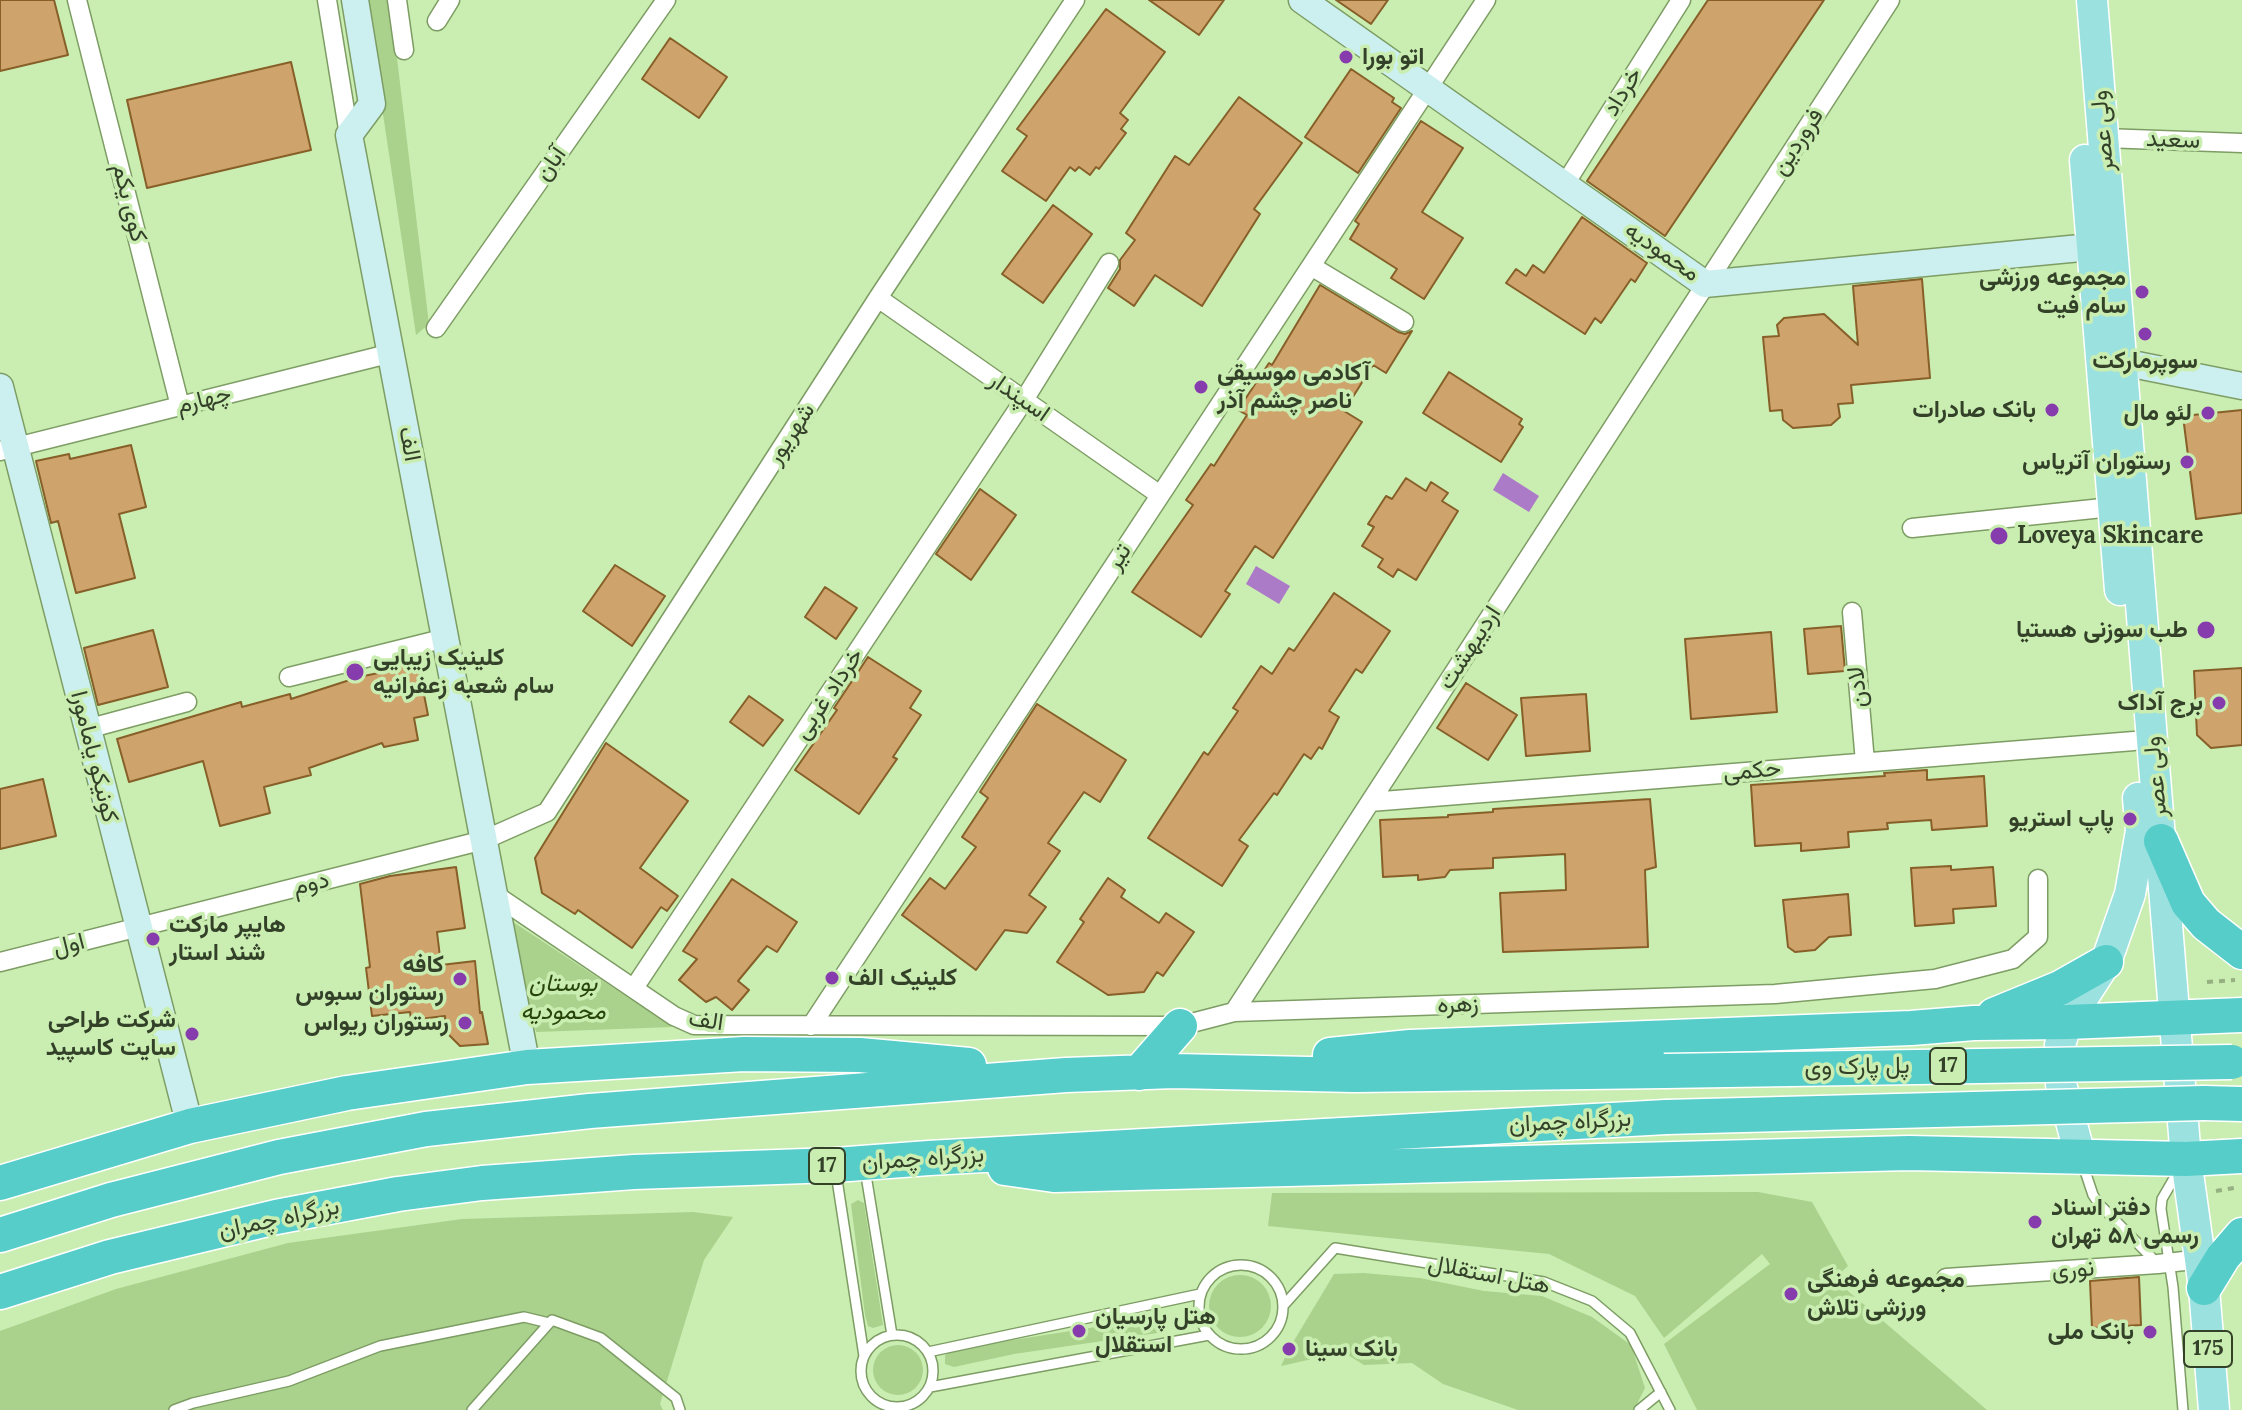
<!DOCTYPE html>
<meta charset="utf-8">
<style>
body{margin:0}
canvas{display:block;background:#caedb1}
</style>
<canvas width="2242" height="1410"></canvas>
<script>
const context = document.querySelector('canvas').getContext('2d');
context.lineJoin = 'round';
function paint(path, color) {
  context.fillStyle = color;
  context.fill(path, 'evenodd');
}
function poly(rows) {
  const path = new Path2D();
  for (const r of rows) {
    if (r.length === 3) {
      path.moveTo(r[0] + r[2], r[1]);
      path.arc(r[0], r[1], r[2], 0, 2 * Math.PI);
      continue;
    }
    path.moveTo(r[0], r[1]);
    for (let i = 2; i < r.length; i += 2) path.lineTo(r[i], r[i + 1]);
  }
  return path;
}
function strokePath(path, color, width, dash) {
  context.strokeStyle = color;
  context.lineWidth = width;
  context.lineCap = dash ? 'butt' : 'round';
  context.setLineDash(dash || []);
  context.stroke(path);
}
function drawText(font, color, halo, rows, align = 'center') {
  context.font = font + ' Lora,Vazirmatn,serif';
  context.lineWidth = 7;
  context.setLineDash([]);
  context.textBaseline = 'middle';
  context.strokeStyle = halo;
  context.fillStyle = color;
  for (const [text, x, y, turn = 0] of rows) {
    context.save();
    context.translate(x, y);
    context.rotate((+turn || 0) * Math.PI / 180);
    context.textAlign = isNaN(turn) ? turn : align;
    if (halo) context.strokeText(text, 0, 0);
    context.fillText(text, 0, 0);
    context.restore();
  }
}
paint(poly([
 [366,0,390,0,429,324,416,335],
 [507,918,673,1027,536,1032],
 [1758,1192,1812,1202,1848,1266,1834,1279,1987,1410,1697,1410,1664,1344,1770,1264,1762,1254,1664,1338,1635,1296,1549,1254,1268,1226,1272,1193],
 [858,1200,864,1203,883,1325,873,1328,868,1326,865,1315,851,1204],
 [693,1212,733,1217,704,1260,660,1404,663,1410,0,1410,0,1331,116,1289,288,1243,462,1219],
 [1364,1273,1420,1278,1484,1291,1542,1296,1592,1317,1631,1345,1645,1388,1634,1410,1518,1410,1443,1384,1412,1363,1364,1365,1343,1352,1281,1366,1289,1349,1334,1274],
 [1240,1306,31],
 [1160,1317,1168,1319,1168,1328,1164,1332,1014,1354,954,1367,945,1364,945,1356,949,1350],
 [898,1370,25]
]), '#aad28c');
paint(poly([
 [1503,473,1539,496,1529,512,1493,490],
 [1256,566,1290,586,1279,604,1246,584]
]), '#ac7bc8');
const building = poly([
 [0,0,54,0,68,55,0,71,0,0],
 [1149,0,1224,0,1199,35,1149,0],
 [1336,0,1388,0,1371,24,1336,0],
 [1708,0,1824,0,1665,236,1587,181,1708,0],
 [1106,9,1165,52,1120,113,1128,120,1121,129,1126,133,1099,169,1096,167,1090,175,1079,167,1075,171,1070,167,1046,201,1002,171,1027,136,1017,129,1106,9],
 [670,38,727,77,699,118,642,79,670,38],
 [291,62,311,150,147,188,127,100,291,62],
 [1351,69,1394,98,1392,102,1401,108,1358,173,1305,137,1351,69],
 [1239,97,1302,143,1254,209,1260,214,1202,306,1155,275,1134,306,1108,288,1120,269,1120,260,1135,240,1126,233,1175,156,1189,165,1239,97],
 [1421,121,1463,148,1422,212,1463,238,1424,299,1391,278,1397,269,1350,239,1359,224,1355,221,1421,121],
 [1053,205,1092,234,1043,303,1002,274,1053,205],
 [1582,217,1647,263,1635,282,1631,279,1601,323,1595,318,1585,334,1506,283,1516,269,1526,276,1533,265,1544,273,1582,217],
 [1922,279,1930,378,1851,385,1853,403,1838,404,1840,417,1831,425,1793,428,1783,420,1782,410,1770,411,1763,337,1779,336,1777,325,1784,318,1824,314,1858,345,1853,286,1922,279],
 [1320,285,1398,332,1405,334,1412,331,1386,373,1373,365,1344,411,1362,422,1273,558,1255,546,1225,591,1230,594,1201,637,1132,592,1193,505,1186,500,1211,464,1214,466,1247,415,1238,410,1269,363,1272,365,1320,285],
 [1449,372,1522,419,1519,424,1523,427,1501,462,1423,413,1449,372],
 [2242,410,2242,513,2196,519,2183,416,2242,410],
 [131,445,146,507,119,514,135,578,76,593,58,521,51,523,36,461,69,454,70,459,131,445],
 [1406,478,1426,491,1431,482,1448,493,1442,501,1458,511,1416,580,1398,569,1393,577,1378,567,1383,559,1362,546,1374,527,1368,524,1386,496,1392,499,1406,478],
 [980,489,1016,515,971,580,936,554,980,489],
 [615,565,665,596,632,646,583,611,615,565],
 [825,587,857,608,836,639,805,617,825,587],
 [1334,593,1390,631,1362,673,1356,669,1329,711,1339,717,1322,749,1319,747,1311,759,1304,754,1277,795,1274,793,1239,840,1248,846,1222,886,1148,838,1204,752,1208,755,1238,711,1233,708,1261,666,1272,674,1289,648,1294,651,1334,593],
 [1841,626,1845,671,1808,674,1804,629,1841,626],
 [153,630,168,687,98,705,84,648,153,630],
 [1771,632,1777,712,1691,719,1685,639,1771,632],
 [868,657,921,691,910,708,921,715,893,757,897,759,859,814,795,770,837,710,834,708,868,657],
 [417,659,428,715,414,718,418,740,384,747,382,743,309,768,311,775,264,787,270,813,220,826,203,761,129,782,117,739,241,702,242,707,290,694,291,699,359,677,388,671,387,665,417,659],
 [2242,668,2242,745,2211,748,2197,735,2194,671,2242,668],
 [1466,683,1517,715,1488,760,1437,728,1466,683],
 [1586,694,1590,751,1526,756,1521,698,1586,694],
 [749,696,783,720,763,746,730,722,749,696],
 [1037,704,1126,760,1100,802,1084,792,1048,843,1060,851,1029,895,1046,907,1027,933,1005,930,976,970,902,915,930,878,945,889,976,847,962,837,988,798,980,792,1037,704],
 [606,743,688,801,640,868,678,896,667,911,661,907,632,948,578,910,575,914,542,893,535,858,606,743],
 [1927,770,1927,780,1984,776,1987,826,1932,830,1931,820,1887,823,1888,829,1848,832,1849,847,1801,851,1801,843,1755,846,1751,785,1885,776,1884,773,1927,770],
 [43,779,56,836,0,849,0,789,43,779],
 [1650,799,1656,867,1645,870,1648,947,1503,952,1500,893,1566,890,1565,854,1493,858,1493,868,1450,870,1445,877,1418,880,1418,875,1383,877,1380,820,1448,817,1448,815,1493,812,1493,809,1650,799],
 [1951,866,1951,870,1993,867,1996,906,1953,909,1954,923,1915,926,1911,868,1951,866],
 [456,867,465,928,437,932,441,965,475,961,480,1013,482,1012,488,1044,460,1046,446,1032,445,1016,411,1020,410,1012,372,1016,366,968,370,967,360,884,390,876,456,867],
 [1108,878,1125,890,1121,897,1159,923,1166,913,1194,932,1163,976,1157,972,1144,992,1108,995,1057,962,1084,922,1080,919,1108,878],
 [732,879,797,922,777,952,767,946,738,981,749,990,732,1010,716,997,706,1002,679,980,697,959,683,951,732,879],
 [1848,894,1851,935,1829,937,1815,950,1795,952,1788,947,1783,900,1848,894],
 [2139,1277,2141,1325,2092,1328,2090,1281,2139,1277]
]);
paint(building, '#cea36c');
strokePath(building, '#875f28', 2);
const lane = poly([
 [2082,1162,2093,1195,2099,1204,2158,1264],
 [2180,1168,2162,1199,2161,1209,2173,1287,2183,1410],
 [865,1169,892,1335],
 [836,1173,864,1356],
 [1241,1307,42],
 [1283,1306,1335,1248,1544,1282,1592,1301,1630,1333,1670,1410],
 [897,1371,36],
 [928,1352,1200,1294],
 [930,1387,1209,1335],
 [174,1410,193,1403,289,1381,380,1346,524,1317,549,1323],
 [472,1410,552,1320,601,1338,676,1398,680,1410],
 [1639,1410,1661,1392]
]);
const street = poly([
 [77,0,180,406],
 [327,0,349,135],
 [397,0,404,50],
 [437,21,450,0],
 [2104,138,2242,143],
 [1565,184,1681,0],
 [1311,266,1404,322],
 [878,298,1160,495],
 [436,328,666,0],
 [0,451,392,353],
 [1912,528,2112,507],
 [1852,612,1865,762],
 [289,677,446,638],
 [87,729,187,702],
 [1370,802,2134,741],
 [494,894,674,1016,694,1025,1180,1026,1234,1012,1775,994,1935,979,2013,959,2038,937,2038,879],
 [0,962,484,840,547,812,878,298,1075,0],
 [634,988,1024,400,1109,263],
 [1234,1012,1890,0],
 [811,1026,1486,0],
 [1946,1278,2158,1264,2201,1259]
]);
const secondary = poly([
 [355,0,372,104,349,135,527,1067],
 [1302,0,1705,284,2091,247],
 [2122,362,2242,386],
 [0,387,190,1126]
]);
const primary = poly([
 [2092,0,2186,1159,2204,1288,2214,1410],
 [2085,160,2120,590],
 [2080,1155,2061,1084,2060,1045,2067,1022,2106,962,2130,894,2141,831,2138,798]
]);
const highway = poly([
 [2161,841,2188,903,2206,924,2242,952],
 [1994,1015,2060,988,2106,962],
 [1330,1055,1410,1047,1911,1028,1974,1023,2067,1022,2242,1015],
 [1139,1073,1180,1026],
 [2204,1103,2242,1104],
 [1005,1168,1054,1175,1909,1153,2186,1159,2242,1156],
 [0,1183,190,1126,347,1093,527,1067,744,1054,860,1055,969,1065],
 [0,1235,111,1200,279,1157,426,1129,590,1111,1066,1075,1174,1071,1354,1075,1664,1071],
 [2204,1288,2223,1257,2242,1235],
 [0,1292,110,1257,276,1217,398,1194,482,1183,634,1172,835,1165,929,1158,1666,1117]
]);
strokePath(lane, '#7d9d64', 12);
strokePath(street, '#7d9d64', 21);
strokePath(secondary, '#7d9d64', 29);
strokePath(primary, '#fff', 33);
strokePath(highway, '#fff', 37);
strokePath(poly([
 [2207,982,2235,980],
 [2216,1191,2234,1188,2234,1183],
 [2122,1206,2145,1202]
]), '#95b181', 4, [6, 6]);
strokePath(lane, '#fff', 9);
strokePath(street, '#fff', 18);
strokePath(secondary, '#ccf0ef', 26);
strokePath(primary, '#9ae1df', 30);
strokePath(highway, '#56cdc9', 34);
const highwayBridge = poly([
 [1664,1071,2232,1062],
 [1666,1117,2204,1103]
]);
strokePath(highwayBridge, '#fff', 37, []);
strokePath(highwayBridge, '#56cdc9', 34);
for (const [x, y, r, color] of [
 [1346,57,8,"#873cad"],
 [2142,292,8,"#873cad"],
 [2145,334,8,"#873cad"],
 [1201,387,8,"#873cad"],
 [2052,410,8,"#873cad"],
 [2208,413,8,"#873cad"],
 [2187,462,8,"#873cad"],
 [1999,536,10,"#873cad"],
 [2206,630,10,"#873cad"],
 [355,672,10,"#873cad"],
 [2219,703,8,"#873cad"],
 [2130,819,8,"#873cad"],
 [153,939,8,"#873cad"],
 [832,978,8,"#873cad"],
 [460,979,8,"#873cad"],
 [465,1023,8,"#873cad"],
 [192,1034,8,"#873cad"],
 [2035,1222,8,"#873cad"],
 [1791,1294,8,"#873cad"],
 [1079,1331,8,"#873cad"],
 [2150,1332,8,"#873cad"],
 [1289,1349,8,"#873cad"]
]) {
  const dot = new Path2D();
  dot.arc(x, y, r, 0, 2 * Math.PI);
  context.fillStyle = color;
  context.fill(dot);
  strokePath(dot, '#caedb1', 3);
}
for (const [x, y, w] of [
 [1948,1066,36],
 [827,1166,36],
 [2208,1349,48]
]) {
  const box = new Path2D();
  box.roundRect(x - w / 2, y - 18, w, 36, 6);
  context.fillStyle = '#caedb1';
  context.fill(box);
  strokePath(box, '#334129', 2);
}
drawText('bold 22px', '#334129', null, [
 ["17",1948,1066],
 ["17",827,1166],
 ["175",2208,1349]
]);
drawText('bold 24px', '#334129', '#caedb1', [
 ["اتو بورا",1362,57,"left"],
 ["مجموعه ورزشی",2126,278],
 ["سام فیت",2126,306],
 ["سوپرمارکت",2145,361,"center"],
 ["آکادمی موسیقی",1217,373,"left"],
 ["ناصر چشم آذر",1217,401,"left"],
 ["بانک صادرات",2036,410],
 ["لئو مال",2192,413],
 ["رستوران آتریاس",2171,462],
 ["Loveya Skincare",2017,536,"left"],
 ["طب سوزنی هستیا",2188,630],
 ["کلینیک زیبایی",373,658,"left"],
 ["سام شعبه زعفرانیه",373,686,"left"],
 ["برج آداک",2203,703],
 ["پاپ استریو",2114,819],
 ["هایپر مارکت",169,925,"left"],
 ["شند استار",169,953,"left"],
 ["کافه",444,965],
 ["رستوران سبوس",444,993],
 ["کلینیک الف",848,978,"left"],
 ["شرکت طراحی",176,1020],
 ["سایت کاسپید",176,1048],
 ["رستوران ریواس",449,1023],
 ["دفتر اسناد",2051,1208,"left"],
 ["رسمی ۵۸ تهران",2051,1236,"left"],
 ["مجموعه فرهنگی",1807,1280,"left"],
 ["ورزشی تلاش",1807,1308,"left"],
 ["هتل پارسیان",1095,1317,"left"],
 ["استقلال",1095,1345,"left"],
 ["بانک ملی",2134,1332],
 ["بانک سینا",1305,1349,"left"]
], 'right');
drawText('24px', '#334129', '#caedb1', [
 ["خرداد",1623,92,-58],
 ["ولی عصر",2103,131,-95],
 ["سعید",2173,140,2],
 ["فروردین",1798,142,-57],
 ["آبان",551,164,-55],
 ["کوی یکم",129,203,76],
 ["محمودیه",1662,252,35],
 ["اسپندار",1019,397,35],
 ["چهارم",204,400,-14],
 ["شهریور",791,434,-57],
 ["الف",409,444,79],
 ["تیر",1119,557,-57],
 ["اردیبهشت",1470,648,-57],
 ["لادن",1858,687,-95],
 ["خرداد غربی",829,694,-56],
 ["کونیکو یامامورا",94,757,76],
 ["حکمی",1752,771,-5],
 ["ولی عصر",2156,777,-95],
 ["دوم",311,884,-14],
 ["اول",69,945,-14],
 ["زهره",1458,1005,-2],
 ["الف",706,1021,8],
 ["پل پارک وی",1857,1067,-1],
 ["بزرگراه چمران",1570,1122,-3],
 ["بزرگراه چمران",923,1159,-4],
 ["بزرگراه چمران",279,1219,-12],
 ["نوری",2073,1270,-4],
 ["هتل استقلال",1489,1275,11]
]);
drawText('italic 24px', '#28450a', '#caedb1', [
 ["بوستان",563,984],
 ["محمودیه",563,1012]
]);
</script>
